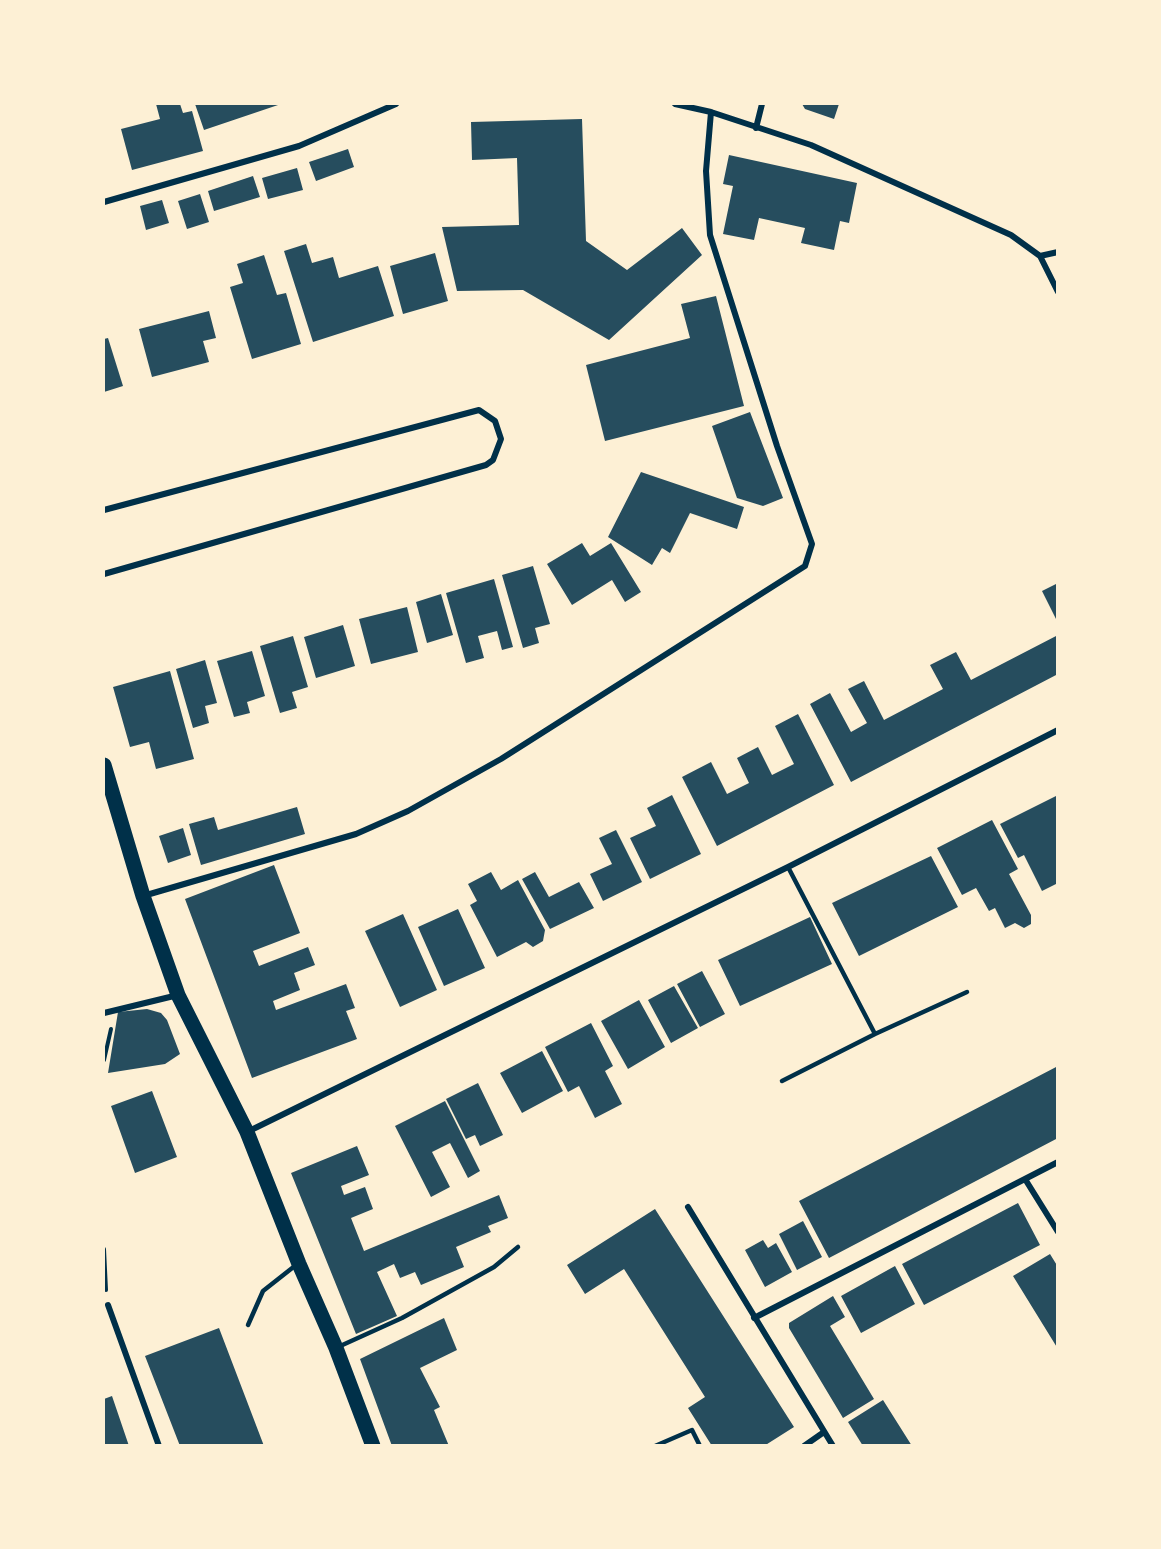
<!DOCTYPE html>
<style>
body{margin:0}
#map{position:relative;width:1161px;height:1549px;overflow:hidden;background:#fdf0d5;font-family:Commissioner,sans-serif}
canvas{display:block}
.frame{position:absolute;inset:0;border:105px solid #fdf0d5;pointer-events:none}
</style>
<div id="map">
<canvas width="1161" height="1549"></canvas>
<div class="frame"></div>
</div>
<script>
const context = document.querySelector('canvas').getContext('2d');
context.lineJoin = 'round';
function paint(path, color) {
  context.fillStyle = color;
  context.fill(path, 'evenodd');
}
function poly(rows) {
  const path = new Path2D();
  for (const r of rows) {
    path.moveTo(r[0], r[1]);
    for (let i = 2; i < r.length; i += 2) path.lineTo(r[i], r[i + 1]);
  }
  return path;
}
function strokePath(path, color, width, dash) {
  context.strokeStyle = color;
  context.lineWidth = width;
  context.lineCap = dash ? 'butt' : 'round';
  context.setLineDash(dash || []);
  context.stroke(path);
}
paint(poly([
 [156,104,180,104,183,113,192,111,203,151,132,170,121,129,160,119],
 [195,104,281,104,204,130],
 [802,104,839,104,834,119,805,109],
 [582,119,586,241,627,270,682,228,702,255,609,340,523,290,457,291,442,227,519,225,517,158,472,160,471,122],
 [348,149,354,167,316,181,309,162],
 [729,155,857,183,849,223,840,221,834,250,801,243,805,228,759,218,754,240,723,234,733,186,723,184],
 [297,168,303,190,268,199,262,178],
 [253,176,260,197,214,211,208,191],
 [200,194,209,222,187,229,178,201],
 [162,200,169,223,146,230,140,206],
 [306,244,312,263,333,257,339,278,378,266,394,316,313,342,284,251],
 [435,253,448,301,403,314,390,266],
 [264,255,277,295,286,293,301,344,252,359,230,287,243,283,237,264],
 [716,296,744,406,605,441,586,365,690,338,681,304],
 [209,311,216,338,203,341,209,362,152,377,139,329],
 [108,338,123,386,104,392,104,339],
 [750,412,783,498,763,506,737,498,712,426],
 [641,472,744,507,737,529,690,513,670,553,662,548,652,565,608,537],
 [582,543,590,556,611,543,641,592,625,602,612,580,572,605,547,564],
 [533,566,550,624,535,628,539,643,523,648,502,575],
 [494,579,513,647,502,650,497,631,478,636,484,658,466,663,446,593],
 [1058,583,1058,623,1042,591],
 [441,594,453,635,427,643,416,602],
 [407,607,418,652,371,664,359,619],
 [343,625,355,666,316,678,304,637],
 [1058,635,1058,674,851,782,810,704,830,693,851,732,867,723,848,689,864,681,884,720,943,689,930,665,956,652,971,680],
 [293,636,308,687,292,692,297,708,280,713,260,646],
 [252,651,265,696,247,702,250,713,234,717,217,661],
 [205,660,217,703,205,706,209,723,193,728,176,669],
 [170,671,194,759,156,769,149,742,130,747,113,687],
 [798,714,834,785,717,846,682,777,711,762,727,794,749,783,737,758,758,747,772,775,794,764,775,726],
 [672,795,701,854,650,879,630,838,656,826,647,808],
 [1058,795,1058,883,1042,891,1024,855,1018,858,1000,824],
 [297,807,305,834,201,865,189,824,214,817,218,830],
 [992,820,1018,869,1009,874,1031,915,1031,924,1024,928,1015,923,1005,928,995,908,989,911,976,888,962,895,937,848],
 [183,828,191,855,168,863,159,836],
 [616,830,642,882,603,901,590,874,612,864,599,838],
 [931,856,958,907,859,956,832,903],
 [274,865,300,933,253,951,259,966,308,947,315,965,294,973,300,990,273,1001,276,1010,346,984,355,1008,346,1011,357,1039,252,1078,185,899],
 [491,872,501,890,518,880,545,930,543,941,533,947,526,942,497,957,470,905,477,901,468,884],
 [535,872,549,897,579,882,594,908,550,929,522,879],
 [458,909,485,968,444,986,418,927],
 [403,914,437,990,400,1007,365,931],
 [810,917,832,964,740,1006,718,960],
 [702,971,725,1014,700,1027,677,984],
 [674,986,698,1028,671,1043,648,1000],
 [639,1000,665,1047,628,1069,601,1021],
 [147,1009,161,1013,167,1020,180,1054,165,1064,108,1073,118,1012],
 [591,1023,613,1066,605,1071,622,1104,595,1118,579,1086,568,1092,545,1047],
 [542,1051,563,1091,522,1113,500,1073],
 [1058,1066,1058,1138,829,1258,799,1201],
 [478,1083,503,1135,480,1146,475,1135,466,1139,446,1099],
 [152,1091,177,1157,135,1173,111,1106],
 [445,1101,480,1171,468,1178,450,1143,432,1152,450,1187,431,1197,395,1126],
 [357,1146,369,1175,341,1186,344,1195,365,1187,373,1209,351,1218,364,1251,499,1195,508,1218,488,1226,491,1232,456,1247,464,1267,421,1285,415,1272,400,1278,394,1264,377,1272,397,1316,356,1334,291,1173],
 [1018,1203,1040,1245,924,1305,902,1264],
 [655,1209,794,1427,764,1446,712,1446,688,1408,705,1397,624,1269,585,1294,567,1265],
 [803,1221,822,1257,797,1270,779,1234],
 [763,1240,768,1248,776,1243,792,1272,765,1287,745,1250],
 [1050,1254,1058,1267,1058,1349,1013,1276],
 [895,1266,915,1304,861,1333,841,1296],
 [833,1296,845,1317,830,1326,874,1399,843,1418,789,1328,789,1323],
 [444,1318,457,1350,420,1368,440,1407,434,1410,449,1446,392,1446,360,1359],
 [219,1328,264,1446,180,1446,145,1356],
 [112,1396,129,1446,104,1446,104,1399],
 [883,1400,912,1446,863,1446,848,1422]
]), '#264d5e');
strokePath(poly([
 [104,1060,111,1029],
 [104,1249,106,1290]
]), '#003049', 4);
strokePath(poly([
 [788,867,875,1034],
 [782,1081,875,1034,967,992],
 [248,1325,263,1291,296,1265],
 [338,1347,402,1318,494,1267,518,1247],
 [655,1446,692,1430,700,1446]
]), '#003049', 4.5);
strokePath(poly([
 [675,104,711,112,811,145,1011,235,1040,256,1058,252],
 [756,128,762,104],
 [104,202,299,146,396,104],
 [1040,256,1058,292],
 [104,510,479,410,495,421,501,439,493,460,486,465,104,574],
 [143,896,356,834,408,811,501,759,805,566,812,544,777,446,710,235,706,171,711,112],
 [104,1013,178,995],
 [247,1132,788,867,1058,730],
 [1025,1179,1058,1232],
 [688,1207,833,1446],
 [108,1305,159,1446],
 [754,1318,1058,1162],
 [804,1446,824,1432]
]), '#003049', 6);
strokePath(poly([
 [104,765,143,896,178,995,247,1132,299,1264,336,1348,373,1446]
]), '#003049', 15);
</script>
